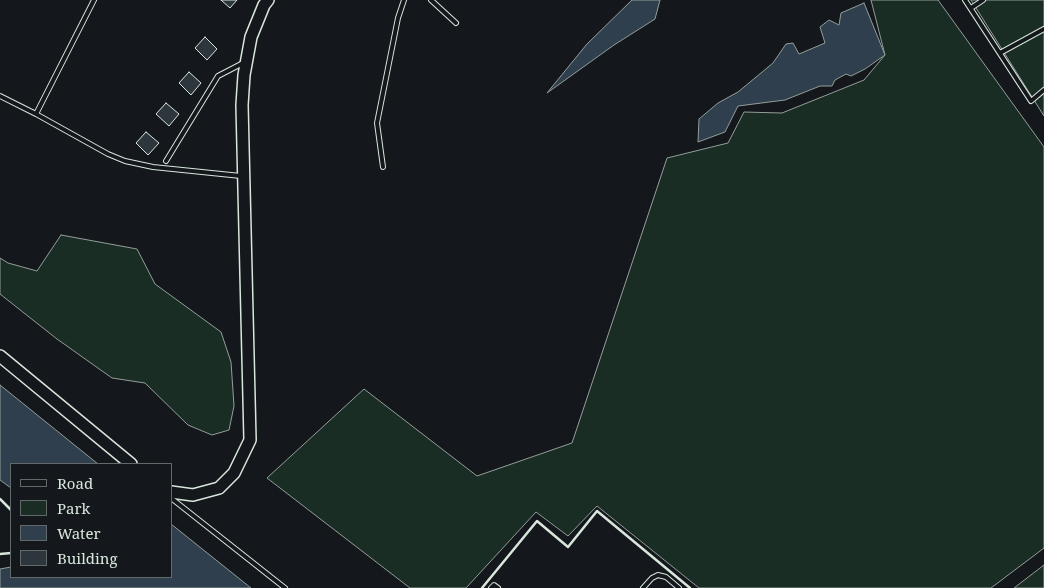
<!DOCTYPE html>
<style>
body{margin:0}
#map{position:relative;width:1044px;height:588px;overflow:hidden;background:#14181c;font-family:"Noto Serif",serif}
canvas{display:block}
.legend{position:absolute;left:10px;top:463px;width:162px;height:115px;box-sizing:border-box;background:#14181c;border:1px solid #626a69;margin:0;padding:6px 9px;list-style:none;font-size:15px;color:#d8e6dc}
.legend li{display:flex;align-items:center;gap:10px;height:25px}
.legend b{width:25px;border:1px solid #626a69}
</style>
<div id="map">
<canvas width="1044" height="588"></canvas>
<ul class="legend">
<li><b style="height:6px;background:#14181c"></b>Road</li>
<li><b style="height:14px;background:#1a2d24"></b>Park</li>
<li><b style="height:14px;background:#2f3f4d"></b>Water</li>
<li><b style="height:14px;background:#2c363c"></b>Building</li>
</ul>
</div>
<script>
const context = document.querySelector('canvas').getContext('2d');
context.lineJoin = 'round';
function paint(path, color) {
  context.fillStyle = color;
  context.fill(path, 'evenodd');
}
function poly(rows) {
  const path = new Path2D();
  for (const r of rows) {
    path.moveTo(r[0], r[1]);
    for (let i = 2; i < r.length; i += 2) path.lineTo(r[i], r[i + 1]);
  }
  return path;
}
function strokePath(path, color, width, dash) {
  context.strokeStyle = color;
  context.lineWidth = width;
  context.lineCap = dash ? 'butt' : 'round';
  context.setLineDash(dash || []);
  context.stroke(path);
}
const green = poly([
 [871,0,938,0,1044,147,1044,548,991,588,699,588,597,506,568,536,536,512,466,588,410,588,267,478,364,389,477,476,572,443,667,158,728,143,744,112,782,113,864,80,885,55,871,0],
 [971,0,1044,0,1044,116,971,0],
 [61,235,137,249,155,284,221,332,231,362,234,406,229,430,212,435,188,425,145,383,112,378,57,339,0,294,0,258,8,263,37,271,61,235],
 [1044,565,1044,588,1014,588,1044,565]
]);
paint(green, '#1a2d24');
strokePath(green, '#939e99', 1);
const water = poly([
 [632,0,660,0,655,19,614,45,547,93,587,44,632,0],
 [864,3,885,55,865,69,851,76,846,74,835,80,832,86,820,86,785,100,738,106,725,132,698,142,699,119,718,103,738,92,773,63,786,44,793,43,799,54,825,43,820,27,829,20,839,25,841,13,864,3],
 [0,385,98,464,11,464,11,488,0,480,0,385],
 [171,524,251,588,0,588,0,569,11,567,11,577,171,577,171,524]
]);
paint(water, '#2f3f4d');
strokePath(water, '#939e99', 1);
const building = poly([
 [221,0,237,0,230,8,221,0],
 [205,37,217,49,207,60,195,48,205,37],
 [189,72,201,83,191,95,179,83,189,72],
 [166,103,179,114,169,126,156,114,166,103],
 [146,132,159,143,148,155,136,143,146,132]
]);
paint(building, '#2c363c');
strokePath(building, '#d8e6dc', 1);
const lane = poly([
 [431,0,456,23],
 [965,0,1031,101,1044,90],
 [971,8,983,0],
 [1000,53,1044,29],
 [0,96,36,114,108,154,125,161,153,167,241,176],
 [36,114,94,0],
 [166,161,218,76,245,62],
 [383,167,377,123,398,18,404,0],
 [171,498,285,588],
 [491,588,494,585,498,588],
 [643,588,652,578,658,575,666,577,679,588]
]);
const secondary = poly([
 [0,356,131,464],
 [171,492,193,495,219,488,234,473,250,440,242,105,244,75,251,37,264,5,268,0]
]);
strokePath(lane, '#d8e6dc', 6);
strokePath(secondary, '#d8e6dc', 14);
strokePath(lane, '#14181c', 4);
strokePath(secondary, '#14181c', 11);
strokePath(poly([
 [0,499,11,510],
 [0,554,11,553],
 [482,588,537,521,568,547,597,511,690,588]
]), '#d8e6dc', 2.5);
</script>
